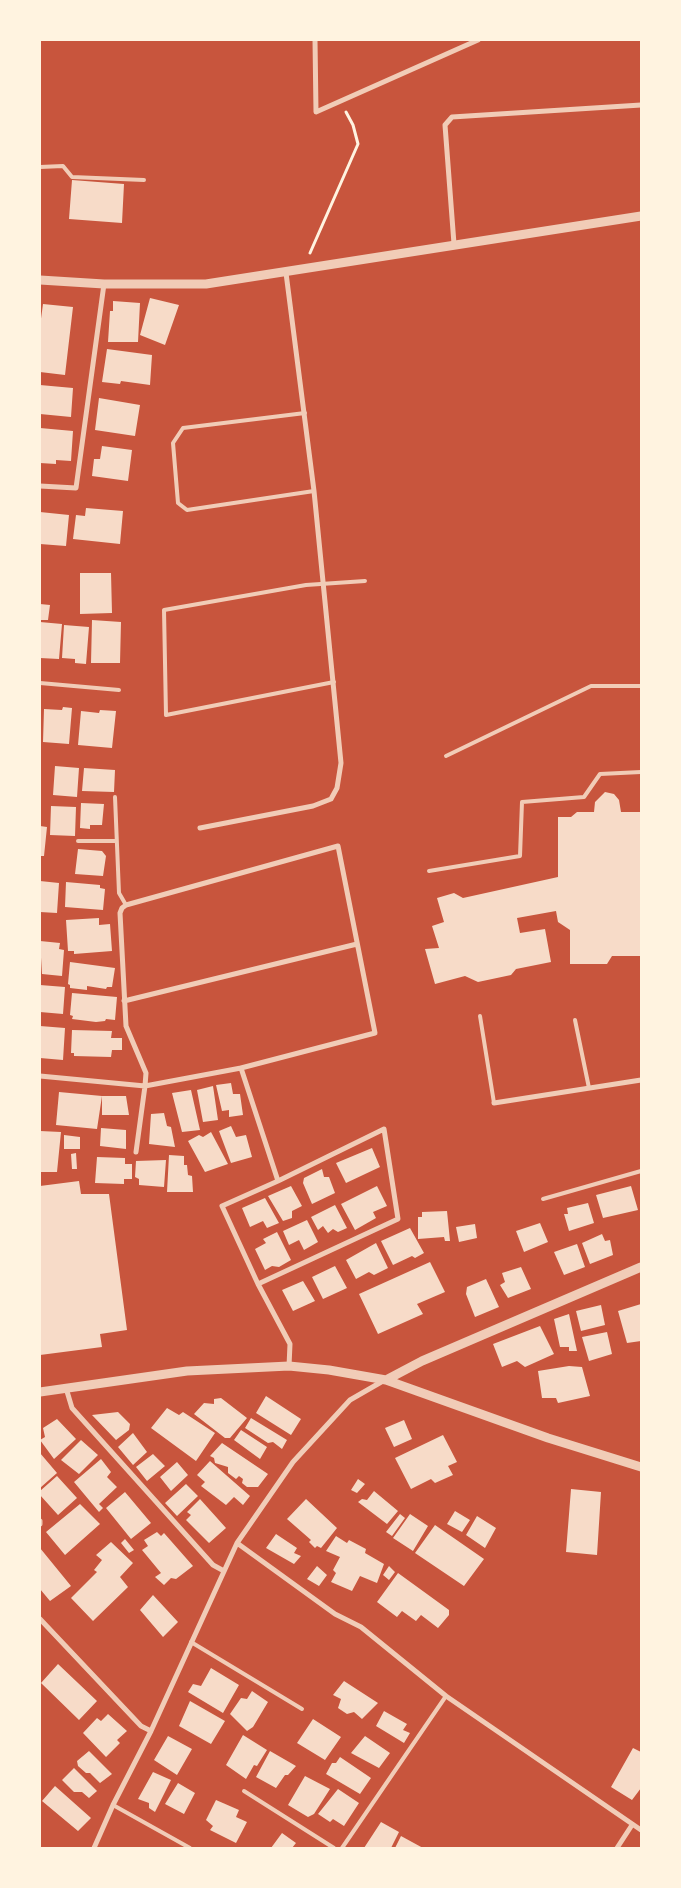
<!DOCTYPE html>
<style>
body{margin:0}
#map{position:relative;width:681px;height:1888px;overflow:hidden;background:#c8553d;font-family:"IBM Plex Serif",serif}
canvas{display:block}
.frame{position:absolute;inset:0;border:41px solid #fff3e0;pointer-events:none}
</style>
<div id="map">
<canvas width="681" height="1888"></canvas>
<div class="frame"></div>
</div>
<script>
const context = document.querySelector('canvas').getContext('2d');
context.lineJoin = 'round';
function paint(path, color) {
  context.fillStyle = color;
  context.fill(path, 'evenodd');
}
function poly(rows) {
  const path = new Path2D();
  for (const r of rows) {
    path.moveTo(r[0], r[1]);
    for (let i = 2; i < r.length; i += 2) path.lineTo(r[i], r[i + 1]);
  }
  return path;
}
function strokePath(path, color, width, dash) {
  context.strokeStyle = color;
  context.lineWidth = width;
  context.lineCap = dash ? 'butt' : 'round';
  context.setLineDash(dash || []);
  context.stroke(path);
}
paint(poly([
 [72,180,124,184,122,223,69,219],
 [150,298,179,305,165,345,140,335],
 [113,301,140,303,138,342,108,342,110,311,113,311],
 [43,304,73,307,65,375,40,372,40,326],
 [107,349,152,355,150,385,121,381,120,384,102,382],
 [40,385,73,388,71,417,40,414],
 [99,398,140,405,135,436,95,430],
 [40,428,73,431,71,461,56,460,56,464,40,463],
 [102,446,132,450,128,481,92,476,94,459,100,459],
 [86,508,123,511,120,544,73,539,76,515,85,516],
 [40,512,69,515,66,546,40,544],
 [80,573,111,573,112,613,80,614],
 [40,604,50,605,48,620,40,620],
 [92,620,121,622,120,663,91,663],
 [40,622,62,624,59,659,40,658],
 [64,625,89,627,86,664,75,663,75,659,62,658],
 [63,707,72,708,69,744,43,742,44,709,62,710],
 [100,710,116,711,112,748,78,745,81,711,99,713],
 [55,766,79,768,77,797,53,795],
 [84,768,115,770,114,792,82,791],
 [605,792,614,794,619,800,621,812,641,812,641,956,612,956,607,964,570,964,570,930,558,922,556,911,517,918,520,933,545,929,551,962,516,969,511,975,478,982,465,976,435,984,425,949,439,948,432,926,444,922,437,898,454,893,463,898,558,877,558,817,571,817,577,812,594,812,595,802],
 [81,803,104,804,102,825,90,825,90,829,80,828],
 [51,806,76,807,75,836,50,835],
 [40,826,47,827,44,856,40,856],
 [78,849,102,851,106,856,103,876,75,874],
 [40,881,59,883,57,913,40,912],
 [66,882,100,885,100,888,105,889,103,910,65,907],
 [99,918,99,925,110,924,112,951,74,954,74,951,68,951,66,920],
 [40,941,60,943,59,949,64,950,62,976,42,974],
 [70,962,115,968,112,987,107,987,106,989,87,986,87,990,70,988,70,985,68,984],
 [40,985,65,987,63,1014,40,1012],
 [72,993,117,997,115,1020,106,1019,105,1021,96,1022,72,1019,73,1016,70,1015],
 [40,1026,65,1028,63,1060,40,1058],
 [72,1030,112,1031,111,1038,122,1038,122,1050,112,1050,111,1057,74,1056,74,1053,71,1053],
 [231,1083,233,1094,240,1094,243,1115,229,1117,229,1110,222,1111,216,1085],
 [213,1086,218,1120,203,1122,197,1090],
 [191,1090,200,1130,182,1132,172,1093],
 [59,1092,102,1096,97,1129,56,1125],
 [102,1096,126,1096,129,1115,102,1115],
 [164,1113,167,1126,171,1127,175,1147,149,1144,151,1114],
 [231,1126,236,1137,246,1135,252,1157,231,1163,219,1131],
 [101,1128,126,1130,126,1149,100,1146],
 [40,1131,61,1132,57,1172,40,1172],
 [211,1132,228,1164,205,1172,188,1141,199,1135,203,1137],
 [64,1135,80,1137,80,1149,64,1149],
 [372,1148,380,1167,346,1183,336,1163],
 [76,1153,77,1169,72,1169,71,1154],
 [169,1155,184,1156,184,1165,187,1165,188,1175,192,1176,193,1192,167,1192],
 [97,1157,125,1158,125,1164,132,1164,132,1179,124,1179,124,1184,95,1183],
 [166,1160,164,1187,139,1185,139,1179,135,1177,136,1161],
 [322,1169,324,1177,329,1177,335,1193,312,1204,303,1183,304,1178],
 [79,1181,81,1194,109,1194,127,1330,100,1334,102,1347,40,1355,40,1186],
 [291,1186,302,1206,292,1211,292,1218,283,1221,268,1196],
 [377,1186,387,1206,373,1212,376,1218,355,1230,341,1204],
 [631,1186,638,1210,603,1218,596,1195],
 [265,1198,279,1223,267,1228,263,1221,250,1227,242,1208],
 [588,1203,594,1223,569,1231,564,1214,568,1214,567,1208],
 [335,1205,347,1228,338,1232,333,1229,328,1233,323,1226,318,1230,311,1217],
 [447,1211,450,1241,445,1241,444,1237,418,1239,418,1217,422,1217,422,1212],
 [307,1220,318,1242,304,1250,299,1240,289,1245,283,1231],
 [540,1223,548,1242,524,1252,516,1231],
 [475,1224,477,1238,459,1242,456,1227],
 [410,1228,424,1253,415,1258,412,1256,393,1265,381,1241],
 [277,1232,291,1260,279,1267,272,1266,265,1270,255,1249,266,1243,263,1239],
 [602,1234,605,1241,610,1240,613,1255,590,1264,582,1243],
 [376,1243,388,1268,374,1275,369,1272,356,1279,346,1260],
 [577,1244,585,1267,564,1275,554,1252],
 [430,1262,445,1292,417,1304,423,1314,378,1334,359,1294],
 [335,1266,347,1288,323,1299,312,1277],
 [521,1267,531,1289,508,1298,500,1285,505,1282,502,1273],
 [486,1279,499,1307,475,1317,466,1294,467,1287],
 [303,1281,315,1301,293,1311,282,1290],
 [641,1304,641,1341,627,1343,618,1311],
 [601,1305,605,1325,581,1331,576,1311],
 [569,1314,577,1351,569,1351,569,1347,560,1347,554,1319],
 [540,1326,554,1354,525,1367,517,1361,502,1367,493,1344],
 [607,1332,612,1354,589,1361,582,1337],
 [569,1366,582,1367,590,1396,558,1403,556,1398,542,1398,538,1371],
 [266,1396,301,1419,291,1435,256,1413],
 [221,1398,247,1418,230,1438,225,1438,194,1414,204,1403,214,1404,214,1399],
 [167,1408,179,1415,183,1412,215,1433,196,1461,151,1428],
 [118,1412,130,1424,129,1430,116,1440,92,1415],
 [251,1418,287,1440,282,1449,273,1442,268,1443,245,1428],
 [57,1419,76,1439,54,1459,40,1440,45,1437,43,1428],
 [404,1420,412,1439,394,1447,385,1428],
 [241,1430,267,1447,260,1459,234,1440],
 [133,1433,147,1452,133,1465,118,1447],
 [443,1435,457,1462,448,1466,453,1475,435,1483,431,1479,411,1489,395,1458],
 [81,1440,98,1455,79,1474,61,1460],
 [222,1443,268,1474,258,1487,247,1487,242,1483,243,1479,239,1476,236,1479,228,1473,228,1467,215,1463,214,1458,210,1456],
 [40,1453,57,1473,40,1488],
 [153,1454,165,1466,147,1481,136,1467],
 [101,1459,111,1472,107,1477,117,1487,99,1504,103,1508,99,1512,74,1482],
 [210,1461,250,1496,243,1505,234,1497,226,1505,201,1486,205,1482,197,1475],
 [177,1462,188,1475,171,1491,160,1477],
 [57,1476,77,1498,58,1515,40,1495,40,1491],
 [358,1479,365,1484,357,1493,351,1490],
 [186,1484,198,1496,177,1516,165,1503],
 [571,1489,601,1492,597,1555,566,1552],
 [374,1491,398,1511,387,1524,358,1502,362,1499,367,1500],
 [125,1492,151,1523,131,1539,106,1508],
 [200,1499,226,1528,209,1543,186,1520,191,1515,187,1512],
 [306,1499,337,1528,321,1548,317,1546,315,1548,309,1542,311,1540,287,1519],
 [80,1504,100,1524,65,1555,46,1532],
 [455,1511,470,1520,462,1532,447,1524],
 [400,1514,405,1518,392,1536,386,1532],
 [410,1514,428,1526,413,1551,393,1538],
 [477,1516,496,1528,485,1548,466,1535],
 [435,1525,484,1559,464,1586,415,1553],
 [157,1532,161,1536,164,1533,193,1566,176,1579,171,1578,164,1585,155,1577,161,1573,142,1550,148,1546,144,1540],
 [276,1534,297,1548,294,1553,301,1556,294,1564,266,1548],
 [336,1536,347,1543,349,1540,366,1549,365,1553,384,1564,377,1583,360,1576,352,1591,331,1582,336,1573,333,1570,340,1557,326,1551],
 [125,1539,134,1550,129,1553,121,1543],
 [111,1542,133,1563,120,1577,128,1587,93,1621,71,1598,97,1572,94,1570,102,1560,96,1555],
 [40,1548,71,1586,50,1601,40,1589],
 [317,1566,327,1575,319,1586,307,1579],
 [389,1566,395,1572,389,1580,383,1575],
 [398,1573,449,1610,449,1615,438,1628,421,1615,416,1621,402,1611,397,1617,377,1602],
 [153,1595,178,1622,163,1637,140,1610],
 [58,1664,97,1701,79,1720,41,1683],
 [211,1668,239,1685,223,1713,188,1692,193,1684,201,1686],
 [344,1681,378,1703,362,1719,354,1712,347,1714,338,1708,341,1699,333,1695],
 [252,1691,268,1702,253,1727,247,1731,230,1714,241,1698,247,1699],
 [190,1701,225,1721,211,1744,179,1726],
 [384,1711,407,1724,403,1730,410,1733,404,1743,376,1726],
 [108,1714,127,1731,117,1740,120,1743,106,1757,83,1733,97,1718,101,1721],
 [313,1719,341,1737,325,1760,297,1743],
 [243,1735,267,1750,257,1766,254,1765,246,1779,226,1765],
 [168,1736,192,1749,177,1775,154,1760],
 [365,1736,390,1753,379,1768,351,1753],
 [633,1748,641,1752,641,1788,632,1800,611,1787],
 [89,1751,112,1774,100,1783,90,1773,86,1773,78,1766,77,1761],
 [270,1751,296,1766,288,1775,285,1775,276,1788,256,1777],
 [340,1757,371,1778,360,1794,326,1774,332,1763,336,1763],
 [74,1768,97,1791,89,1798,82,1792,74,1792,62,1780],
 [153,1772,171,1780,155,1812,149,1808,149,1803,138,1799],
 [305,1776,330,1789,314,1814,308,1817,288,1805],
 [178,1783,195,1793,184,1814,165,1804],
 [55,1786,91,1818,78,1831,42,1801],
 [338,1789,359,1803,344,1826,333,1819,330,1822,318,1814],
 [216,1800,239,1810,236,1817,247,1822,236,1843,210,1830,213,1826,206,1820],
 [381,1822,399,1832,391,1848,364,1848],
 [282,1833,296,1843,292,1848,271,1848],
 [401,1836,423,1848,395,1848]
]), '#f7dbc8');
strokePath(poly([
 [310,253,358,144,353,125,346,112]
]), '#fff3e0', 3);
strokePath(poly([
 [40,167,63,166,72,177,144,180],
 [305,413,183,428,173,443,178,503,187,510,314,491],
 [334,682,166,715,164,610,306,585,365,581],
 [40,683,119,690],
 [446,756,591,686,641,686],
 [115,797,119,893,126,905],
 [78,841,115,841],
 [429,871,520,856,522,802,584,797,600,774,641,772],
 [480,1016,494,1103],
 [575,1020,589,1088],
 [543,1199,641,1171],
 [191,1642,302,1709],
 [244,1791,334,1848],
 [113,1805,190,1848],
 [342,1848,446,1696]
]), '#f1ccb7', 4);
strokePath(poly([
 [315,40,316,112,478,40],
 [454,244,445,125,452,117,641,105],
 [40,486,76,488,104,284],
 [200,828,313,806,331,799,337,788,341,763,314,491,286,273],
 [124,1001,357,944],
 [241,1068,278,1181,222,1206,258,1284,290,1344,289,1366],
 [40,1076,145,1086,241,1068,375,1033,338,846,126,905,122,908,120,913,126,1026,146,1073,145,1086,136,1152],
 [494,1103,641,1080],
 [258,1284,398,1219,384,1129,278,1181],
 [66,1388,72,1408,213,1565,224,1571],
 [40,1521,40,1524],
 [237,1543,335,1614,361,1627,446,1696,641,1830],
 [40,1619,141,1726,151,1731],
 [94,1848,113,1805,151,1731,237,1543,293,1462,350,1400,383,1381],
 [617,1848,632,1825]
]), '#f1ccb7', 5);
strokePath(poly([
 [40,280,104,284,206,284,641,216],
 [386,1380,422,1361,641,1267],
 [40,1392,187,1371,289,1366,329,1370,386,1380,548,1438,641,1467]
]), '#f1ccb7', 9);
</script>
